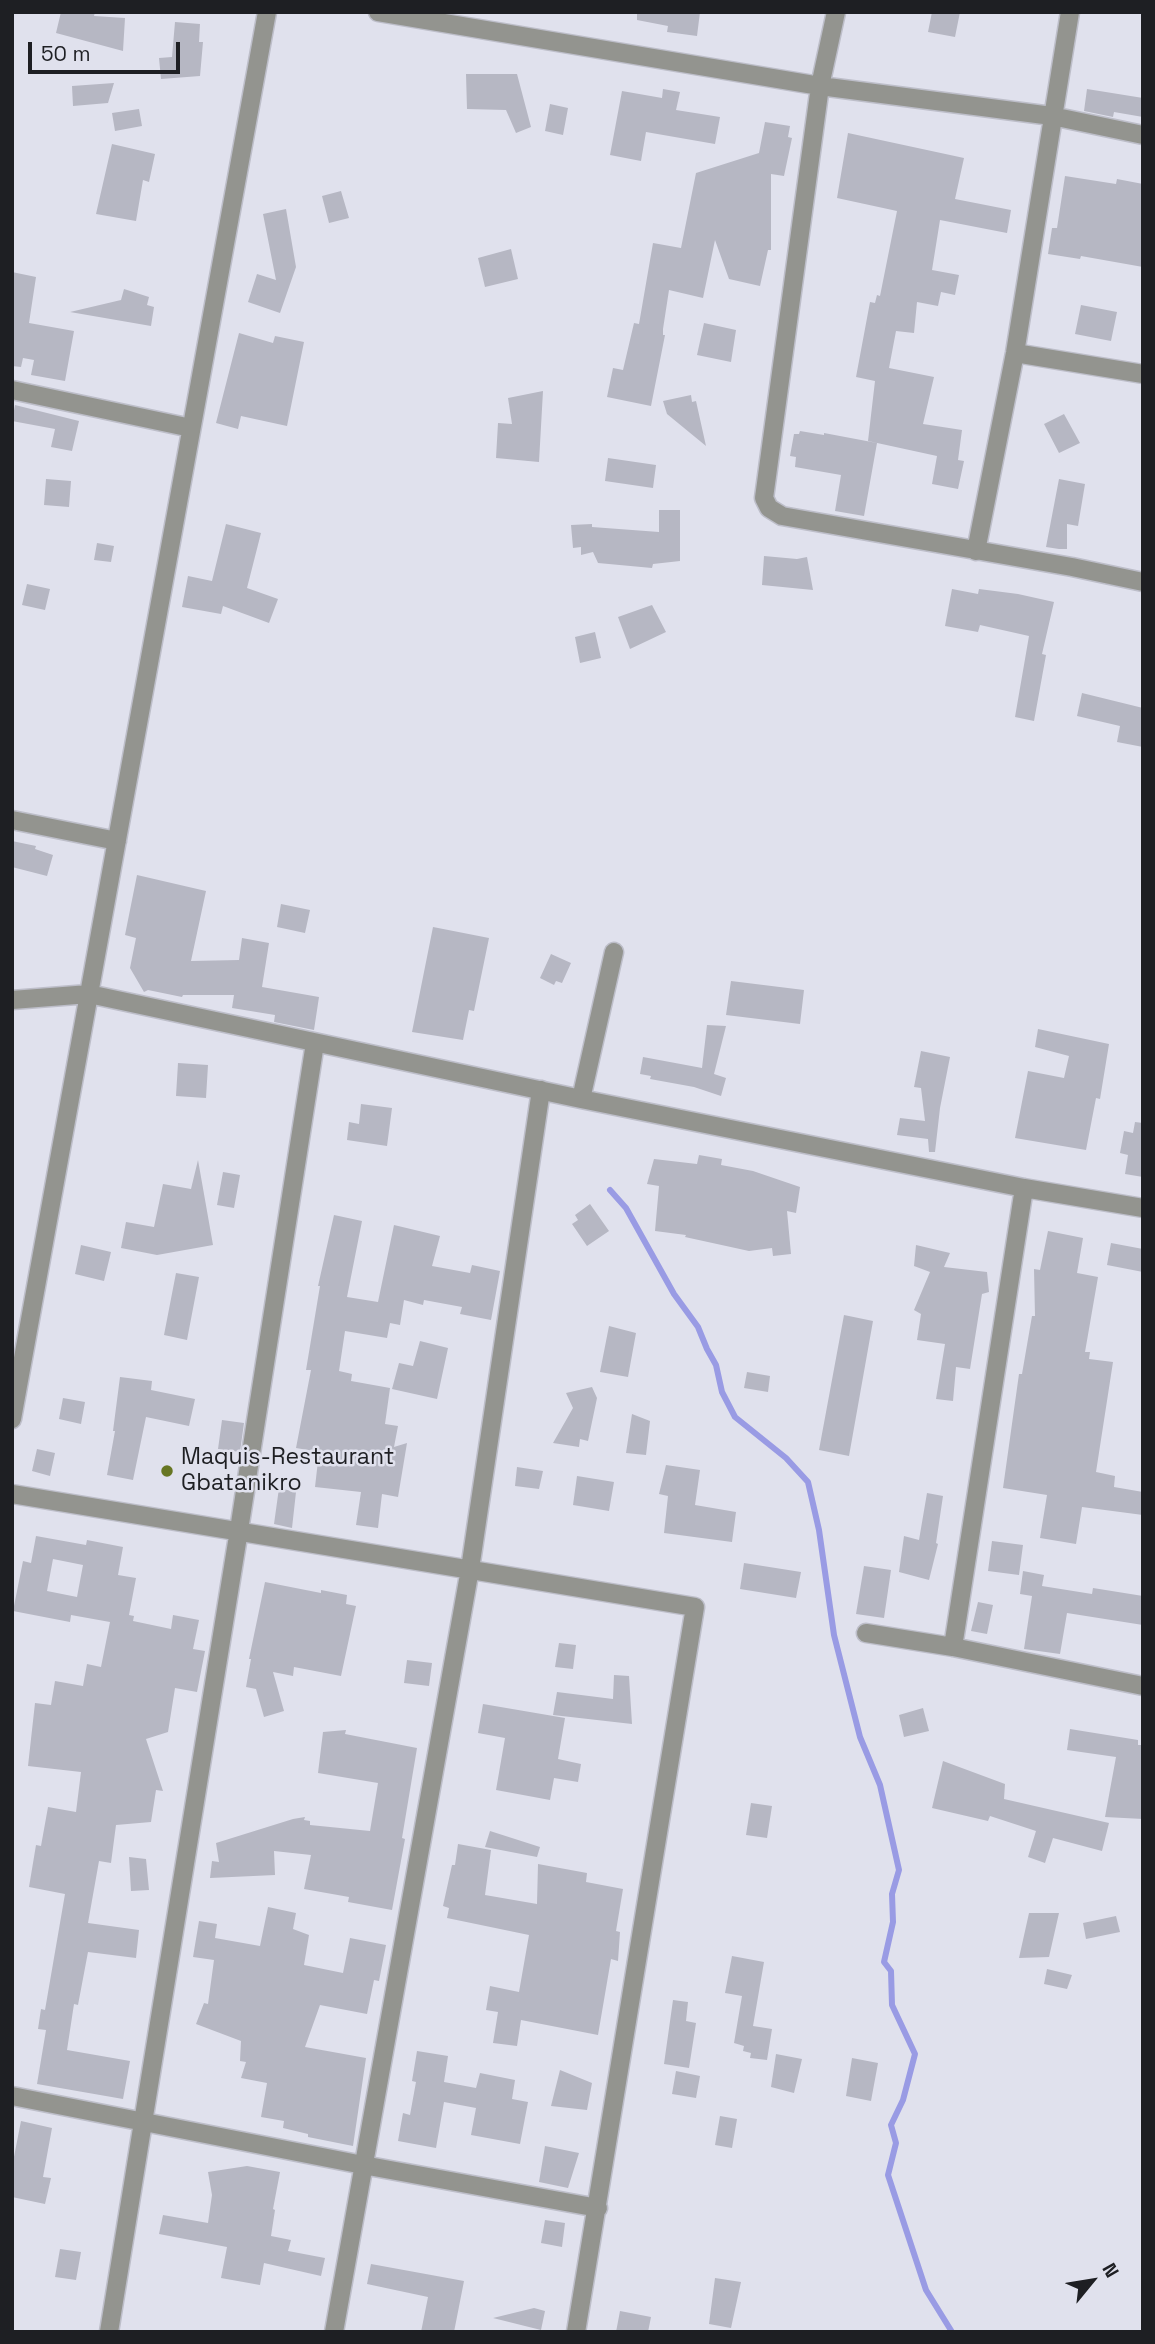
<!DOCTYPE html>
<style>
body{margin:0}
#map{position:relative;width:1155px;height:2344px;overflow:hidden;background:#e0e1ed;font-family:"Space Grotesk",sans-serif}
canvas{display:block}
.frame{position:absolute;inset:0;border:14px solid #1e1f23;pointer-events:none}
.north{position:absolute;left:1057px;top:2246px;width:70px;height:70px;-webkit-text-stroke:5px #e0e1ed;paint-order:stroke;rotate:60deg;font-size:19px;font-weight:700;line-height:28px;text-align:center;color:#1e1f23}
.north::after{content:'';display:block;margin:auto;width:24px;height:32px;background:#1e1f23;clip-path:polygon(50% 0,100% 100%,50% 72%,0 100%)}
.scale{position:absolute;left:28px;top:42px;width:152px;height:32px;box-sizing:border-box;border:4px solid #1e1f23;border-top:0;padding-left:9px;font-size:21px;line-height:24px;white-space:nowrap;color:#1e1f23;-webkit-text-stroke:5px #e0e1ed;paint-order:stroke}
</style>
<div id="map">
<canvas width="1155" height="2344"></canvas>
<div class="frame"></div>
<div class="north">N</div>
<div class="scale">50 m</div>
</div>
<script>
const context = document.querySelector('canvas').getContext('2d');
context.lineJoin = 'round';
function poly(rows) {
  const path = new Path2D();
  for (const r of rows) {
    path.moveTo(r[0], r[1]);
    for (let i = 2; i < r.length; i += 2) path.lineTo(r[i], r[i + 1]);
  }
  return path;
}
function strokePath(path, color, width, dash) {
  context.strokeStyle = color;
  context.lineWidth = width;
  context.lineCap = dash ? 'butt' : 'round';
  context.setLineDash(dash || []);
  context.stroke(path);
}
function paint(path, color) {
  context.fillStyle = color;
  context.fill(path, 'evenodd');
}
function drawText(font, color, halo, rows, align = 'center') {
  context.font = font + ' "Space Grotesk",sans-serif';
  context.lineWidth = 5;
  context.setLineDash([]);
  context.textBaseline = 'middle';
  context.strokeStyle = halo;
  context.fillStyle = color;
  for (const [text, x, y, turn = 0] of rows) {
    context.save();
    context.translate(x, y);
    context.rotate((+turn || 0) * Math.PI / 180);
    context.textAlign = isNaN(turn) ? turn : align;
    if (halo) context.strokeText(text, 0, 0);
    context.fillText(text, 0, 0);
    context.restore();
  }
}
strokePath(poly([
 [610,1190,626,1208,674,1294,698,1327,707,1349,716,1365,722,1392,735,1417,786,1458,808,1482,819,1530,834,1635,860,1737,880,1785,899,1870,892,1894,893,1922,884,1962,891,1971,892,2005,915,2054,903,2100,891,2125,896,2143,888,2175,926,2290,952,2332]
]), '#999be4', 6);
paint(poly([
 [61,12,95,12,94,16,125,18,123,51,56,33],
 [637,12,700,12,697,36,667,32,668,26,637,20],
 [932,12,960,12,955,37,928,32],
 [175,22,200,24,199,42,203,42,200,76,161,79,159,58,172,57],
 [466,74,517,74,531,127,516,133,506,110,467,109],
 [114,83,108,103,73,106,72,86],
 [663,89,680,92,676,110,720,117,715,144,646,132,641,161,610,155,622,91,662,98],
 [1087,89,1143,98,1143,117,1114,112,1113,117,1084,111],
 [550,104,568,108,563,135,545,131],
 [139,109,142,126,115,131,112,113],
 [765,122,790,126,788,137,792,138,784,176,771,174,771,250,768,250,760,286,729,279,715,240,703,298,669,290,663,329,663,335,665,335,651,406,607,397,613,368,623,370,634,323,639,324,653,243,681,248,696,173,759,153],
 [848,133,964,158,955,199,1011,210,1007,233,940,220,932,270,959,275,955,295,941,292,938,306,917,302,914,333,896,331,889,368,934,377,923,424,962,430,958,460,964,461,958,489,932,484,937,456,868,441,875,381,856,377,870,302,875,303,877,295,880,296,897,211,837,198],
 [112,144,155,154,149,182,143,180,136,221,96,214],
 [1065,176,1116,184,1117,179,1143,184,1143,267,1081,256,1080,259,1048,254,1052,228,1057,228],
 [341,191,349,218,329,223,322,196],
 [286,209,296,267,280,313,248,302,257,274,276,280,263,214],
 [511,249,518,279,485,287,478,258],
 [12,272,36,277,29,323,74,331,65,381,31,375,34,360,23,358,21,367,12,366],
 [124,289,149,297,147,305,154,307,151,326,70,312,121,300],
 [1081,305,1117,312,1111,341,1075,334],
 [704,323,736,330,731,362,697,355],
 [239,333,273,343,275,336,304,342,287,426,241,416,238,429,216,423],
 [543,391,539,462,496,458,498,423,512,424,508,398],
 [691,395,692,402,696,401,706,446,667,414,663,401],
 [15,405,79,421,72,451,51,447,55,429,12,421],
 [1064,414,1080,443,1059,453,1044,424],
 [800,431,824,435,824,433,877,443,864,516,835,511,841,475,795,467,796,457,790,456,794,434,799,434],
 [608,458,656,465,653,488,605,481],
 [46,479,71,481,69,507,44,505],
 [1059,479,1085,484,1078,526,1067,524,1067,549,1059,549,1046,547],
 [659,510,680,510,680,561,653,564,652,568,598,563,593,552,581,555,581,547,573,548,571,525,592,524,592,527,659,532],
 [226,524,261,533,247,588,278,599,269,623,223,606,221,614,182,607,188,576,212,581],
 [97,543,114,546,111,562,94,560],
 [764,556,797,559,807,557,813,590,762,585],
 [27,584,50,589,45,610,22,605],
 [952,589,978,594,979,589,1018,594,1054,602,1042,654,1046,655,1034,721,1015,717,1029,636,980,625,978,632,945,626],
 [652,605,666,632,630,649,618,617],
 [595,632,601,658,580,663,575,637],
 [1082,693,1143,708,1143,747,1117,742,1120,726,1077,716],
 [12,841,36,846,35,849,53,855,47,876,12,867],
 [137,875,206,891,191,961,239,960,242,938,269,943,262,987,319,997,314,1030,274,1022,275,1015,232,1008,234,995,183,995,182,997,148,990,144,992,130,968,136,938,125,935],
 [281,904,310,910,305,933,277,927],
 [433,927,489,938,474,1011,469,1010,463,1040,412,1032],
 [551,954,571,963,562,983,556,981,554,985,540,978],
 [731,981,804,990,800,1024,726,1015],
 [707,1025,726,1026,714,1074,726,1078,721,1096,694,1087,650,1079,651,1076,640,1074,643,1057,702,1068],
 [1038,1029,1109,1044,1100,1099,1096,1098,1086,1150,1015,1138,1028,1071,1064,1078,1069,1056,1035,1047],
 [921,1051,950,1057,940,1108,935,1152,929,1152,928,1139,897,1135,900,1118,925,1121,921,1088,914,1087],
 [178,1063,208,1065,206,1098,176,1096],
 [361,1104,392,1108,387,1146,347,1140,349,1122,359,1124],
 [1135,1122,1143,1123,1143,1177,1125,1174,1128,1155,1120,1153,1124,1131,1133,1133],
 [699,1155,722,1159,721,1165,753,1171,800,1187,796,1213,787,1211,791,1254,773,1256,772,1248,749,1251,685,1237,686,1235,655,1231,659,1186,647,1184,654,1159,697,1164],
 [198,1160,213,1245,157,1255,121,1248,126,1222,154,1227,163,1184,191,1189],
 [223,1172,240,1175,234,1208,217,1205],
 [590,1204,609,1231,587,1246,572,1224,578,1220,575,1215],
 [334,1215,362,1221,347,1297,378,1302,394,1225,440,1236,432,1266,470,1273,472,1265,500,1271,491,1320,460,1314,462,1307,424,1300,423,1305,404,1300,400,1325,390,1323,387,1338,345,1331,339,1371,352,1374,351,1381,390,1388,385,1424,398,1426,394,1447,407,1443,398,1497,382,1494,378,1528,356,1525,361,1492,315,1487,319,1452,296,1448,311,1370,306,1370,320,1286,318,1286],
 [1048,1231,1083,1238,1077,1273,1098,1277,1085,1352,1090,1352,1089,1359,1113,1362,1096,1472,1115,1476,1114,1487,1143,1492,1143,1515,1082,1507,1076,1544,1040,1538,1047,1495,1003,1488,1019,1374,1022,1374,1032,1316,1035,1316,1034,1269,1040,1270],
 [1111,1243,1143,1249,1143,1272,1107,1265],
 [81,1245,111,1252,104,1281,75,1274],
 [916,1245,950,1253,944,1267,987,1272,989,1292,982,1294,970,1369,956,1367,953,1401,936,1399,945,1344,917,1340,921,1314,914,1310,930,1272,914,1266],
 [176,1273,199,1277,187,1340,164,1335],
 [844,1315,873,1321,849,1456,819,1450],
 [609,1326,636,1333,628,1377,600,1372],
 [420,1341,448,1348,437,1399,392,1389,399,1363,413,1366],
 [747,1372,770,1376,768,1392,744,1388],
 [120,1377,152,1381,151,1390,195,1399,189,1426,146,1417,133,1480,107,1475,115,1431,113,1431],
 [592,1387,597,1398,588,1441,580,1439,579,1447,553,1443,573,1408,566,1393],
 [63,1398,85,1402,81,1424,59,1419],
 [632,1414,650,1421,646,1455,626,1453],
 [222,1420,244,1423,240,1452,218,1449],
 [37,1449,55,1453,50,1476,32,1471],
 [666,1465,700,1470,695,1505,736,1512,732,1542,664,1533,668,1496,659,1494],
 [517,1467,543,1471,539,1489,515,1486],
 [577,1476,614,1482,609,1511,573,1505],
 [279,1488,296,1492,292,1528,274,1524],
 [927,1493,943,1496,936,1543,938,1544,929,1580,899,1572,904,1536,919,1540],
 [36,1536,86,1545,87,1540,123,1547,118,1575,136,1578,129,1615,134,1616,133,1621,171,1629,173,1615,199,1620,193,1649,205,1651,197,1692,175,1688,168,1732,146,1739,163,1791,156,1790,151,1822,116,1825,111,1863,99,1861,88,1923,139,1930,136,1958,88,1952,78,2005,74,2004,67,2050,130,2061,123,2099,37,2084,46,2030,38,2029,41,2009,45,2010,65,1894,29,1887,36,1845,41,1846,48,1807,76,1812,81,1772,28,1766,35,1703,51,1705,55,1681,83,1686,87,1664,101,1667,110,1622,71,1615,70,1622,13,1611,23,1561,31,1563],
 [53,1559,83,1565,77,1597,47,1591],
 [992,1541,1023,1545,1019,1575,988,1571],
 [744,1563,801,1572,796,1598,740,1589],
 [864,1566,891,1570,884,1618,856,1614],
 [1023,1571,1044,1575,1042,1586,1092,1594,1093,1588,1143,1596,1143,1625,1067,1613,1060,1654,1024,1649,1032,1596,1020,1594],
 [265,1582,321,1593,321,1590,347,1595,346,1604,356,1606,341,1676,294,1667,293,1676,273,1672,284,1711,264,1717,256,1689,246,1687,251,1659,249,1659],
 [978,1602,993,1605,987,1634,971,1631],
 [559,1643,576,1645,573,1669,555,1667],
 [407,1660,432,1663,429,1686,404,1683],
 [614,1675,629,1676,632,1724,553,1715,557,1692,613,1699],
 [483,1704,565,1718,558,1759,581,1764,578,1782,554,1778,550,1800,496,1790,505,1738,478,1733],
 [923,1708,929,1731,904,1737,899,1715],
 [1070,1729,1138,1740,1138,1745,1143,1745,1143,1819,1105,1817,1116,1757,1067,1750],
 [346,1730,345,1734,417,1748,402,1838,405,1839,392,1910,348,1902,349,1897,304,1889,311,1855,274,1851,275,1875,210,1878,212,1861,219,1862,216,1843,293,1819,305,1817,304,1820,310,1821,310,1825,370,1831,378,1783,318,1773,323,1732],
 [943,1761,1005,1784,1004,1799,1109,1823,1102,1851,1053,1838,1045,1863,1028,1857,1036,1831,990,1816,988,1821,932,1808],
 [751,1803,772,1806,767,1838,746,1835],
 [490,1831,540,1847,537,1857,485,1847],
 [458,1844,491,1850,485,1895,537,1904,538,1864,587,1873,586,1882,623,1889,616,1931,620,1932,618,1961,611,1959,598,2035,521,2020,517,2046,493,2043,498,2012,486,2010,490,1986,519,1992,529,1935,447,1918,449,1908,443,1906,452,1865,455,1865],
 [129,1857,146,1859,149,1890,131,1891],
 [268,1907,296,1913,293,1929,309,1935,304,1965,343,1973,350,1938,386,1945,379,1981,374,1980,367,2014,320,2005,305,2047,366,2058,353,2146,308,2137,308,2134,283,2128,284,2121,261,2117,267,2083,241,2078,246,2062,240,2061,241,2041,196,2024,204,2003,208,2004,214,1960,193,1957,199,1921,217,1924,215,1938,260,1946],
 [1029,1913,1059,1913,1049,1957,1019,1958],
 [1116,1916,1120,1932,1086,1939,1083,1923],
 [732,1956,764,1962,753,2026,772,2029,767,2060,750,2058,751,2053,743,2051,744,2046,734,2043,742,1996,725,1993],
 [1047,1969,1072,1975,1067,1989,1044,1984],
 [673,2000,688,2002,686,2021,696,2023,689,2068,664,2064],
 [417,2051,448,2056,444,2082,476,2088,480,2073,515,2080,512,2099,528,2102,520,2144,471,2135,476,2108,444,2102,436,2148,398,2141,403,2113,410,2115,416,2082,412,2081],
 [776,2054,802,2059,794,2093,771,2087],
 [852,2058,878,2063,871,2101,846,2096],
 [560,2070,592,2083,587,2110,551,2106],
 [676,2071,700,2076,696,2098,672,2094],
 [720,2116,737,2119,732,2148,715,2145],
 [21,2121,52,2128,43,2177,51,2178,45,2204,12,2197,12,2167],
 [545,2146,579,2153,568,2188,539,2182],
 [247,2166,280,2172,273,2209,275,2210,271,2236,291,2240,288,2251,325,2258,321,2276,264,2263,260,2285,221,2278,227,2247,159,2234,163,2215,208,2223,212,2195,208,2172],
 [545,2220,565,2223,562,2247,541,2243],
 [60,2249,81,2252,76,2280,55,2277],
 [371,2264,464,2281,454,2332,421,2332,428,2297,367,2284],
 [715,2278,741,2282,731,2328,709,2324],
 [534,2308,545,2311,541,2330,493,2318],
 [620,2311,651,2317,648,2332,616,2332]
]), '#b6b7c3');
const minor = poly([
 [378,12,820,86,1052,116,1143,135],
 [836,12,820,86,764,498,769,508,782,516,1072,567,1143,582],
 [1015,353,1143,374],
 [12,390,191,428],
 [976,551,1015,353,1070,12],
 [12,820,117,841],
 [12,1000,89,994,581,1099,1024,1188,1143,1208],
 [581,1099,614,952],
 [12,1419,267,12],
 [12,1494,695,1607,576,2332],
 [866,1633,953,1647,1143,1686],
 [953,1647,1024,1188],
 [12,2096,363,2165,598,2208],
 [109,2332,239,1530,315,1043],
 [334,2332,470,1569,541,1090]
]);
strokePath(minor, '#bdbec9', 21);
strokePath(minor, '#93948f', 18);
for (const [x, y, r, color] of [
 [167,1471,7,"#677623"]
]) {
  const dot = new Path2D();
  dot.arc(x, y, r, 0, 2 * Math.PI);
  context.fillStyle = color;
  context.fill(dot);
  strokePath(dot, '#e0e1ed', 2.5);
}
drawText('23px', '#1e1f23', '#e0e1ed', [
 ["Maquis-Restaurant",181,1458],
 ["Gbatanikro",181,1484]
], 'left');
</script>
